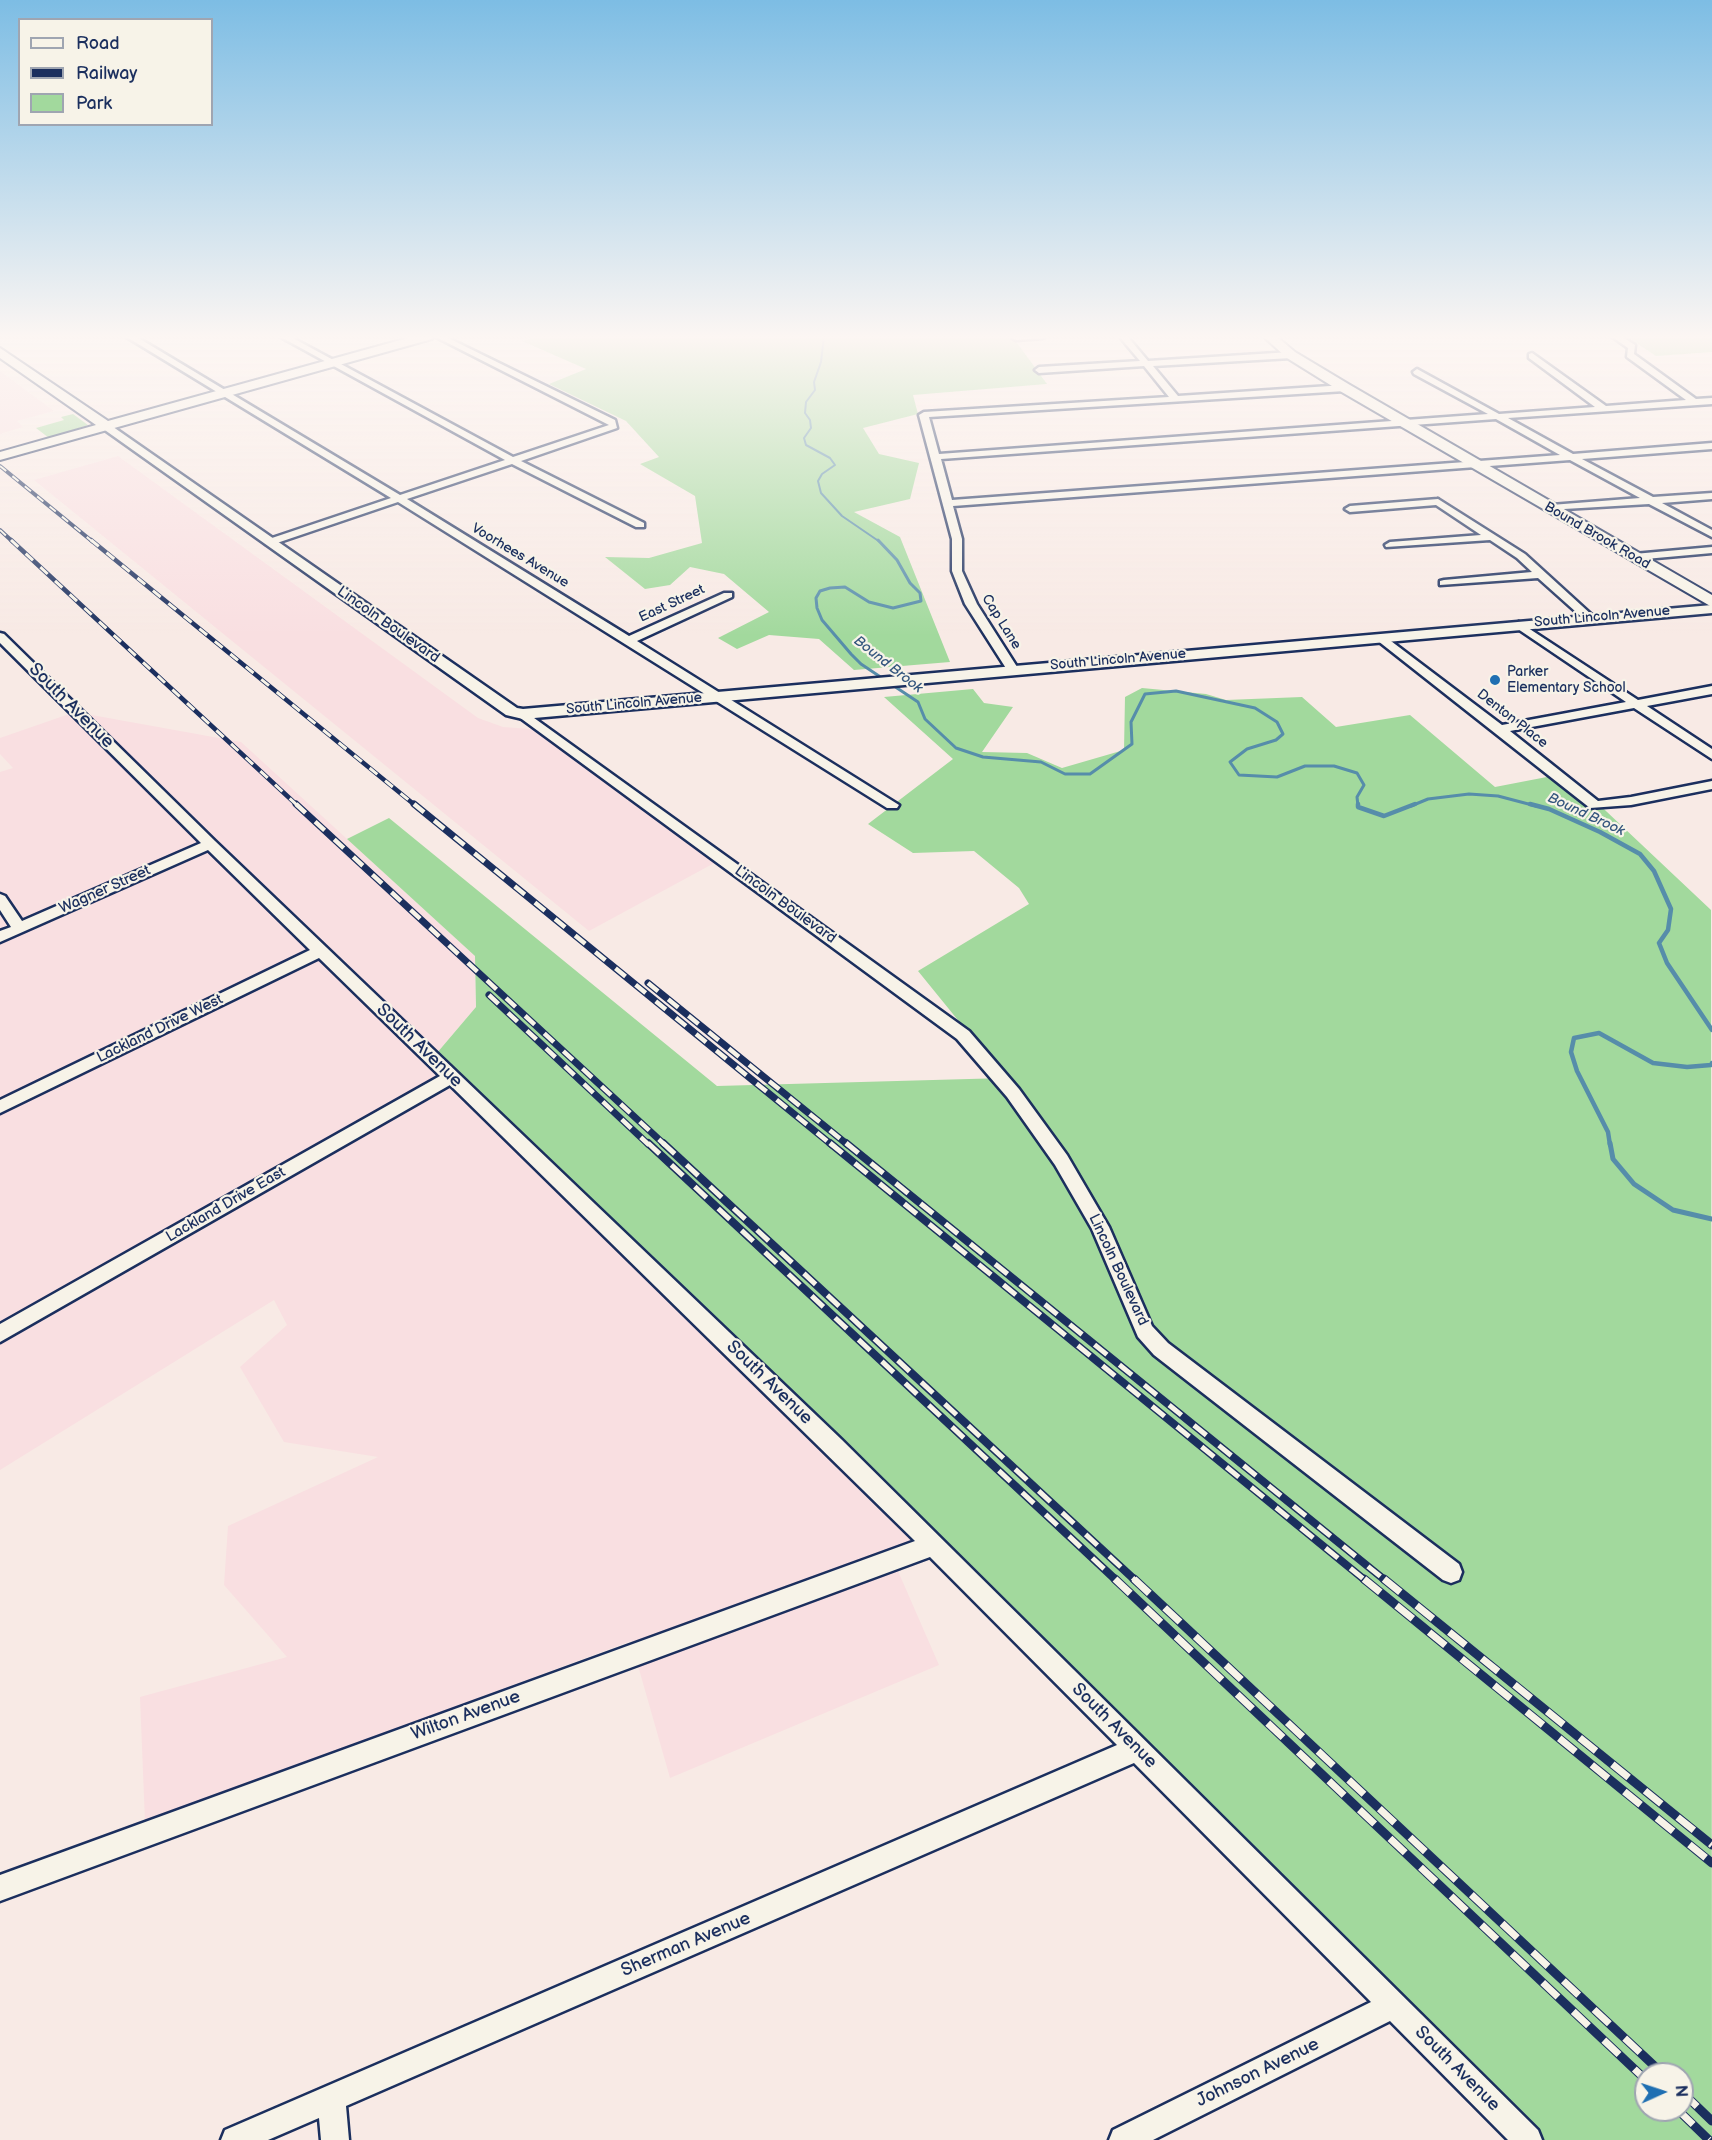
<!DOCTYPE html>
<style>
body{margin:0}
#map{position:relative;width:1712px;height:2140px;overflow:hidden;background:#f8eae5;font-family:"Balsamiq Sans",sans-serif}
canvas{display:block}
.legend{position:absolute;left:18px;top:18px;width:195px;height:108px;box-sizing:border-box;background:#f7f3e8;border:2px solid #9fa5b1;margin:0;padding:8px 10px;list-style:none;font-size:18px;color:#1b2f5e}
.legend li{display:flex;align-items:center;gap:12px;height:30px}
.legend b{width:30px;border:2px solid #9fa5b1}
.north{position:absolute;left:1634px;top:2062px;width:60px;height:60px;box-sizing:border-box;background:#f7f3e8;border:2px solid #9fa5b1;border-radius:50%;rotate:87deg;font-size:16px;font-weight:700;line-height:24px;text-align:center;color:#1b2f5e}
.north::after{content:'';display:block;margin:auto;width:21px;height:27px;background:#1f6fb2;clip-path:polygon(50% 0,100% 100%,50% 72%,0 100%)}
</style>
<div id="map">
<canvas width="1712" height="2140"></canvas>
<ul class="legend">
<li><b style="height:8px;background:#f7f3e8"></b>Road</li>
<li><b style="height:8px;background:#1b2f5e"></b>Railway</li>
<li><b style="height:16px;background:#a2d99d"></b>Park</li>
</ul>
<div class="north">N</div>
</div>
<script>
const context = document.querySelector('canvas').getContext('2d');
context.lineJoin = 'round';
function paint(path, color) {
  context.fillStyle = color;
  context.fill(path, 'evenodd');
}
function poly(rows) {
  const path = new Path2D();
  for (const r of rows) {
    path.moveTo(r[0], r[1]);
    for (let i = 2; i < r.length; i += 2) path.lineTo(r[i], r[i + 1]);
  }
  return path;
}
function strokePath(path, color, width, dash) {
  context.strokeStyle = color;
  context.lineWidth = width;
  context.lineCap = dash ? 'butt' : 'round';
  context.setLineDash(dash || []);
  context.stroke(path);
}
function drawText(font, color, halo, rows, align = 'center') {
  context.font = font + ' "Balsamiq Sans",sans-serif';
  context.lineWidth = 4.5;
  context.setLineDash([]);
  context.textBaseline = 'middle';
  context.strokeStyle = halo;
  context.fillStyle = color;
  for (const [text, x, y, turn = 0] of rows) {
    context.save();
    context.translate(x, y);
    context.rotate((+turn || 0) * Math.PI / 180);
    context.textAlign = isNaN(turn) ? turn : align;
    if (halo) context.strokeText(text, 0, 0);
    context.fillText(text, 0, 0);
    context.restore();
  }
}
paint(poly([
 [0,371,54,411,17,421,23,427,0,434],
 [118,456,478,718,503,727,531,729,718,861,589,931,34,480],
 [75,712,241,742,475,956,476,1007,431,1060,921,1542,891,1555,939,1665,670,1778,631,1641,145,1822,140,1697,287,1657,224,1585,228,1526,378,1457,284,1442,240,1367,287,1325,274,1300,0,1470,0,772,13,768,0,754,0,738]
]), '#f9dfe1');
paint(poly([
 [538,336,1012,336,1047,384,913,395,918,414,863,428,879,454,919,463,910,499,854,512,900,537,950,662,854,670,819,639,769,635,737,649,718,638,769,612,724,574,690,567,670,585,645,589,605,557,649,558,702,543,695,496,640,464,659,457,626,421,549,384,586,369,522,341],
 [1626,336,1712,336,1712,352,1656,356],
 [73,414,88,425,49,438,36,428,64,420,61,417],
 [1142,688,1206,694,1226,700,1302,697,1336,727,1410,715,1495,787,1552,776,1589,795,1711,910,1712,2140,1530,2140,431,1060,476,1007,475,956,347,839,389,818,717,1086,1005,1078,918,971,1029,904,1019,888,974,851,913,853,868,824,953,759,884,697,973,689,984,703,1013,707,982,752,1027,753,1062,768,1124,750,1125,697],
 [1646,2074,1682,2074,1682,2110,1646,2110]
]), '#a2d99d');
strokePath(poly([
 [824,336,821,362,814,382,815,390,806,402,805,413,810,420,811,428,804,438,806,445,830,458,835,465,822,474,818,481,821,493,842,516,880,542]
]), '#568daa', 2);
strokePath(poly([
 [878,540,897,560,910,583,920,593,921,601,893,608,869,602,845,587,830,588,820,591,816,598,817,608,822,620,851,654,861,664,918,702,925,719,956,748,983,757,1041,762,1065,774,1090,774,1132,744,1131,722,1145,694,1176,691,1255,708,1277,722,1283,734,1276,740,1247,749,1230,762,1239,775,1277,777,1305,766,1334,766,1357,773,1364,785,1357,797,1358,806],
 [1411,806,1428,799,1469,794,1498,796,1536,806]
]), '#568daa', 3);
strokePath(poly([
 [1358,804,1358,807,1384,816,1415,804],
 [1530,804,1549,809,1600,832,1640,854,1654,871,1671,909,1668,930,1659,943,1667,963,1712,1030],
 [1610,1145,1608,1132,1577,1071,1571,1052,1574,1038,1599,1033,1653,1063,1687,1067,1711,1065,1712,1063]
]), '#568daa', 4.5);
strokePath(poly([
 [1610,1143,1613,1159,1634,1184,1673,1210,1712,1219]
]), '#568daa', 5);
const minor = poly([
 [125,336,135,336,400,495,505,460,279,336,289,336,513,457,609,425,434,336,444,336,615,420,617,428,521,461,644,523,644,527,636,527,512,464,407,499,629,636,724,593,732,593,732,597,637,641,899,805,897,808,887,808,398,502,274,544,266,544,266,540,391,498,125,336],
 [1014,336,1047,336,1043,338,1016,340,1012,338,1014,336],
 [1119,336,1127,336,1148,361,1291,352,1295,355,1291,358,1153,366,1178,396,1345,385,1349,388,1345,391,929,417,939,454,1488,414,1414,374,1413,372,1417,369,1499,414,1595,407,1529,358,1529,354,1532,353,1606,406,1686,400,1627,357,1628,348,1611,336,1621,336,1635,345,1634,354,1696,399,1712,398,1712,404,1508,418,1573,454,1712,443,1712,449,1582,459,1653,497,1712,493,1712,499,1662,503,1712,530,1712,537,1649,504,1547,510,1547,506,1551,505,1640,498,1570,460,953,506,962,539,962,571,977,604,1019,670,1013,674,1009,673,965,604,952,571,952,539,919,415,924,412,1169,397,1144,366,1039,373,1035,370,1039,367,1140,361,1119,336],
 [1496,419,1560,455,952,500,941,459,1496,419],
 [1438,499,1525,554,1593,616,1593,620,1585,620,1538,578,1440,585,1440,581,1444,580,1532,572,1517,558,1490,540,1386,547,1385,545,1390,542,1481,535,1436,505,1350,512,1345,509,1350,506,1438,499],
 [1712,547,1712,553,1634,560,1629,557,1634,554,1712,547],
 [1519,622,1638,700,1712,686,1712,694,1647,706,1712,749,1712,759,1634,708,1510,731,1598,801,1631,797,1712,781,1712,789,1631,805,1590,808,1373,637,1375,635,1383,635,1502,725,1626,702,1515,627,1513,625,1519,622],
 [0,633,4,634,215,841,841,1439,1538,2130,1542,2140,1508,2140,1390,2021,1153,2140,1109,2140,1113,2130,1371,2002,1134,1763,346,2106,349,2140,321,2140,319,2118,268,2140,221,2140,225,2130,1117,1745,930,1557,0,1901,0,1875,915,1541,450,1085,0,1342,0,1324,440,1076,319,958,0,1113,0,1100,310,950,208,850,0,942,0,931,11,927,0,910,0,894,5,896,22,921,201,843,0,643,0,633],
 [523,710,969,1031,1019,1089,1067,1155,1109,1227,1152,1326,1168,1343,1459,1564,1462,1572,1459,1580,1451,1583,1443,1580,1154,1355,1138,1337,1092,1229,1055,1165,1007,1097,957,1039,519,717,517,714,519,711,523,710]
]);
const tertiary = poly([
 [106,422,517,708,523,709,1712,605,1712,613,523,719,506,715,102,428,102,424,106,422]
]);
const secondary = poly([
 [415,336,434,336,432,339,0,460,0,452,96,425,0,358,0,348,108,421,415,336],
 [1263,336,1276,336,1295,352,1350,385,1712,595,1712,607,1340,391,1287,358,1263,336]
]);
strokePath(minor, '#1b2f5e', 5);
strokePath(tertiary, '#1b2f5e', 5);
strokePath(secondary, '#1b2f5e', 4);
paint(minor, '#f7f3e8');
paint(tertiary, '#f7f3e8');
paint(secondary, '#f7f3e8');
const railFar4 = poly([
 [0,466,93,542],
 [0,530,13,542]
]);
const railFar3 = poly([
 [11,540,298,806],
 [91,540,416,806]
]);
const railFar2 = poly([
 [296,804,665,1145],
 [414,804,832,1145],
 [648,983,848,1145],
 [489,995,649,1145]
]);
const railFar1 = poly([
 [648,1143,1117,1581],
 [663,1143,1136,1581],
 [830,1143,1366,1581],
 [846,1143,1386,1581]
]);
const rail = poly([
 [1115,1579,1646,2080],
 [1134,1579,1663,2074],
 [1364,1579,1712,1863],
 [1384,1579,1712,1845],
 [1682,2092,1712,2121],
 [1678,2110,1709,2140]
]);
strokePath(railFar4, '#1b2f5e', 4);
strokePath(railFar3, '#1b2f5e', 4.5);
strokePath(railFar2, '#1b2f5e', 7);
strokePath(railFar1, '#1b2f5e', 8);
strokePath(rail, '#1b2f5e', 9);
strokePath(railFar4, '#f7f3e8', 2, [8]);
strokePath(railFar3, '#f7f3e8', 3, [10]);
strokePath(railFar2, '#f7f3e8', 4.5, [13]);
strokePath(railFar1, '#f7f3e8', 5, [16]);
strokePath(rail, '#f7f3e8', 7, [21]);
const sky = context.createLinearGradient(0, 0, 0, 636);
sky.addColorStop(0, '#7dbde4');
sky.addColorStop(0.53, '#fcf6f3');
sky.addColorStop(1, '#fcf6f300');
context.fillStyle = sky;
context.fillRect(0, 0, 1712, 636);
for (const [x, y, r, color] of [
 [1495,680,6,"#1f6fb2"]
]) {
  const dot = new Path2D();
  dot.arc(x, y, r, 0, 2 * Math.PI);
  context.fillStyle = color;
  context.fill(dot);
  strokePath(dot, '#f7f3e8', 2);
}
drawText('14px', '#1b2f5e', '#f7f3e8', [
 ["Bound Brook Road",1597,536,30],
 ["Voorhees Avenue",520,556,31],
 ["East Street",672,604,-25],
 ["South Lincoln Avenue",1602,617,-5],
 ["Cap Lane",1001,622,58],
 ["South Lincoln Avenue",1118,660,-5],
 ["South Lincoln Avenue",634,704,-5],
 ["Denton Place",1512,719,38]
]);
drawText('italic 14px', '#34567e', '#f7f3e8', [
 ["Bound Brook",888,665,38],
 ["Bound Brook",1586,815,25]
]);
drawText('14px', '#1b2f5e', '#f7f3e8', [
 ["Parker",1507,672],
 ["Elementary School",1507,688]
], 'left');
drawText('15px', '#1b2f5e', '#f7f3e8', [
 ["Lincoln Boulevard",388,625,35],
 ["Wagner Street",105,890,-24],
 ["Lincoln Boulevard",785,905,36],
 ["Lackland Drive West",160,1029,-26],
 ["Lackland Drive East",226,1205,-30],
 ["Lincoln Boulevard",1118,1270,65]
]);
drawText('18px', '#1b2f5e', '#f7f3e8', [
 ["South Avenue",71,706,45],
 ["South Avenue",419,1046,44],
 ["South Avenue",769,1383,44],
 ["Wilton Avenue",466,1716,-20],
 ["South Avenue",1114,1726,45],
 ["Sherman Avenue",686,1945,-23],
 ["South Avenue",1457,2069,45],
 ["Johnson Avenue",1258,2073,-26]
]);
</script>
